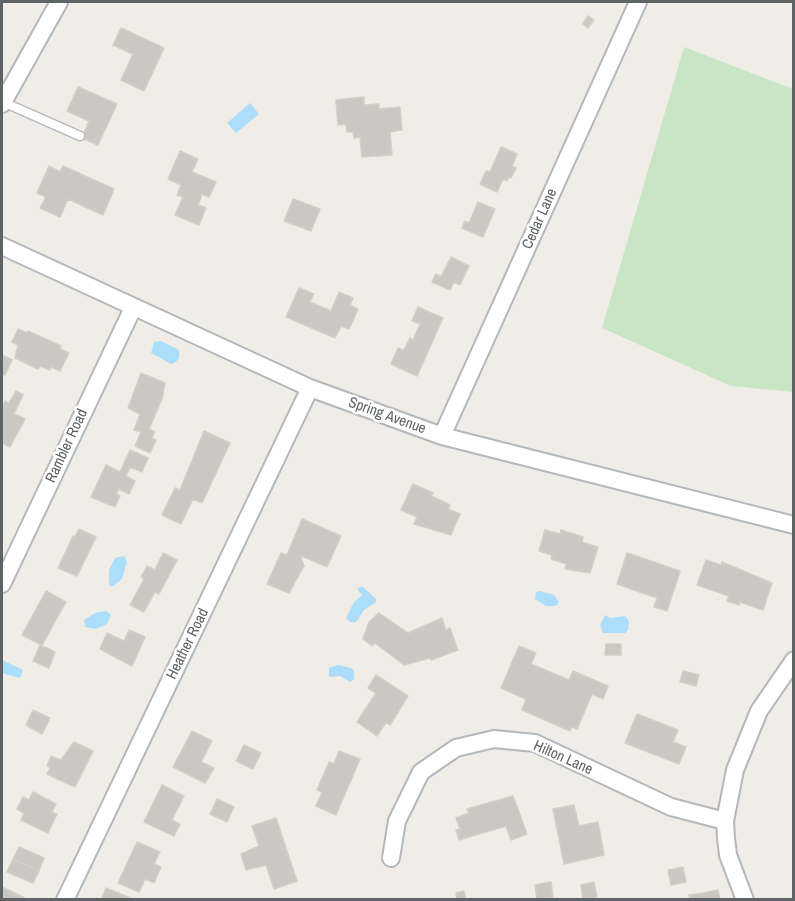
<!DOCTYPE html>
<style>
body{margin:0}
#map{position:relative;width:795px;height:901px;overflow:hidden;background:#f0ede7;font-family:"Archivo Narrow",sans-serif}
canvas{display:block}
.frame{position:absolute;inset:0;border:3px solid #5e6366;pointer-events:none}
</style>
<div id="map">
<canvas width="795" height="901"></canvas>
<div class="frame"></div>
</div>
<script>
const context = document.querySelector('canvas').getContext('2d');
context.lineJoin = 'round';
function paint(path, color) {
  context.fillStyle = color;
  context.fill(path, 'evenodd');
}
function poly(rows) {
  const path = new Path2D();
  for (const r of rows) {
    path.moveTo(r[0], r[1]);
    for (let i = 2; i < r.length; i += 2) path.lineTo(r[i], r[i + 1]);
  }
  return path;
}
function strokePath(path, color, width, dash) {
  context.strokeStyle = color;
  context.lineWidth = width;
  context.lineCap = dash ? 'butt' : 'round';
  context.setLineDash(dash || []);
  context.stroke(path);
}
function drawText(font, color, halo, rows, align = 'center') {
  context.font = font + ' "Archivo Narrow",sans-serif';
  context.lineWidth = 5;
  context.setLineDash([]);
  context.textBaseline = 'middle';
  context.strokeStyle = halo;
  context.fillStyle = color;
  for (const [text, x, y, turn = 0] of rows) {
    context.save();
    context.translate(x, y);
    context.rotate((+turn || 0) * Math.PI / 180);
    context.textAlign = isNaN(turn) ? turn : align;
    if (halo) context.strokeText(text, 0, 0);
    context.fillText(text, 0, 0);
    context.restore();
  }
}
paint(poly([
 [684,47,793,89,793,392,731,386,602,328]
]), '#c8e6c5');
paint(poly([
 [250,103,259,114,236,133,227,123],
 [161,341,179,350,179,358,176,362,171,364,151,353,154,342],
 [124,556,127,562,122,579,112,587,109,585,109,570,115,558],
 [362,586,376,599,376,602,364,610,356,622,350,622,346,618,354,602,362,595,357,589],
 [540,591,554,595,559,602,556,606,546,606,535,599,536,592],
 [106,611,111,615,107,624,96,629,85,627,84,620,95,613],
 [605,615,610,618,625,616,629,621,628,630,625,633,603,633,600,625],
 [2,660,23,670,20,678,2,673],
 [338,665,351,668,354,671,354,679,350,682,340,676,329,677,329,668]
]), '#acdefb');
const building = poly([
 [588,16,594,20,588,28,583,24,588,16],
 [121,28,164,48,144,91,121,80,133,54,113,45,121,28],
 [78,87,117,104,98,145,82,138,89,121,67,111,78,87],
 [364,97,364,105,379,104,379,109,400,107,402,130,390,132,392,155,362,157,360,137,354,138,353,132,347,132,346,124,338,125,336,100,364,97],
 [501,147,517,154,512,166,516,168,511,178,509,177,507,181,503,179,497,192,480,184,486,171,490,172,501,147],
 [180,151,198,159,192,172,216,182,209,197,202,194,198,205,206,208,199,225,175,215,183,197,177,195,181,185,168,179,180,151],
 [49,166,60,172,63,166,114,189,103,215,68,199,60,217,40,208,46,197,37,193,49,166],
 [293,199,320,209,311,231,284,221,293,199],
 [478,202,495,209,483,237,462,228,465,221,469,223,478,202],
 [451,257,469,266,460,285,454,282,450,290,432,282,436,274,441,277,451,257],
 [299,288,314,294,310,302,331,311,339,292,353,298,350,305,358,309,349,329,341,326,335,338,286,317,299,288],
 [418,307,443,318,417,376,391,364,398,348,404,350,410,338,413,340,420,324,412,321,418,307],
 [18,329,27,333,28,331,61,346,59,348,69,353,60,371,51,367,50,370,40,366,38,369,15,358,18,345,12,342,18,329],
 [2,355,12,360,5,375,2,374,2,355],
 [141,373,165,383,162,399,149,429,155,432,152,438,156,440,150,453,135,446,141,432,134,430,140,414,128,408,141,373],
 [16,391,23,395,14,414,25,419,10,447,2,443,2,408,5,401,9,403,16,391],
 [204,431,230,443,202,503,193,499,181,524,162,515,175,488,180,490,204,431],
 [130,450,148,458,142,472,130,467,126,476,135,481,129,494,119,489,116,494,120,496,115,507,91,497,106,465,120,472,130,450],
 [413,484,433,493,431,496,450,505,448,509,460,514,451,535,414,524,417,517,401,510,413,484],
 [302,519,341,536,327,567,300,555,304,566,289,593,267,584,281,553,287,555,302,519],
 [79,529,96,537,77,576,58,568,73,536,75,537,79,529],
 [545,530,560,534,561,530,583,537,582,542,598,547,590,573,565,569,566,564,551,559,552,555,539,551,545,530],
 [163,553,177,560,159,594,155,592,144,612,130,605,144,579,141,577,147,566,155,570,163,553],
 [627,553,680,571,667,611,654,607,657,598,617,584,627,553],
 [706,560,721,565,722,562,772,583,763,610,740,602,739,605,727,601,729,596,697,585,706,560],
 [46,591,66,602,42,645,22,635,46,591],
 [379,613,408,633,442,618,446,630,450,628,458,650,431,660,430,658,404,665,375,643,372,646,363,639,369,622,379,613],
 [129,630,145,637,132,666,100,649,107,633,124,641,129,630],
 [606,644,621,644,621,655,605,655,606,644],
 [40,645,55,652,49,668,33,661,40,645],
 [519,646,536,653,531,664,569,680,573,671,608,686,603,699,592,694,577,729,572,727,570,731,522,710,526,699,501,688,519,646],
 [683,671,699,675,696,686,680,682,683,671],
 [376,675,408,696,390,725,386,722,377,736,357,722,376,693,368,688,376,675],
 [33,710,50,718,42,734,26,725,33,710],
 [637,714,678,730,673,742,686,747,679,764,625,743,637,714],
 [192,731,212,741,201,762,214,768,205,783,173,767,192,731],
 [74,742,93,751,75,787,47,774,50,768,47,766,51,756,61,760,74,742],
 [244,745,261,753,253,769,236,761,244,745],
 [339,751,360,759,336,815,316,806,322,792,317,790,329,762,334,764,339,751],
 [162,785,184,796,172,820,180,824,174,836,144,822,162,785],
 [33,792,56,804,52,812,57,814,48,833,21,820,24,813,17,809,23,797,29,800,33,792],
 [513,796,527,834,511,840,506,826,459,840,456,830,460,829,456,818,469,813,467,809,513,796],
 [217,799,234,807,227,822,210,814,217,799],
 [574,805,579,826,598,822,604,855,564,864,553,809,574,805],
 [276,818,297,881,274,889,266,865,246,870,241,854,259,846,252,826,276,818],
 [137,842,160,852,154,864,161,867,154,883,145,879,139,892,118,883,137,842],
 [19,847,44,858,39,871,13,859,19,847],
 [13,859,39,871,33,883,7,872,13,859],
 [683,867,686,882,671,885,668,870,683,867],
 [551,882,553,897,537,900,535,885,551,882],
 [594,882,597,897,583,899,581,885,594,882],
 [2,887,25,898,25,900,2,900,2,887],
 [106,888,133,899,133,900,101,900,106,888],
 [718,890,720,900,705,900,704,893,718,890],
 [464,891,466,900,457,900,456,893,464,891],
 [704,893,705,900,690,900,689,895,704,893]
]);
paint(building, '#cbc8c3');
strokePath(building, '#d4cfc5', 1.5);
const lane = poly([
 [3,102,80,136]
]);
const street = poly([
 [2,104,59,2],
 [2,246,310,388,442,436,794,525],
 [442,436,638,2],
 [2,584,133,308],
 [391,858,397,821,421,772,456,748,494,739,535,743,671,807,725,821],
 [65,900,310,388],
 [745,900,728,855,726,838,725,821,735,770,759,711,794,660]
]);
strokePath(lane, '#b4b7bb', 11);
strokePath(street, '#b4b7bb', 20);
strokePath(lane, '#fff', 8);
strokePath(street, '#fff', 16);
drawText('15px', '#5e6366', '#fff', [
 ["Cedar Lane",540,219,-66],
 ["Spring Avenue",387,416,20],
 ["Rambler Road",67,446,-65],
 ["Heather Road",188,644,-64],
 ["Hilton Lane",563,758,24]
]);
</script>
